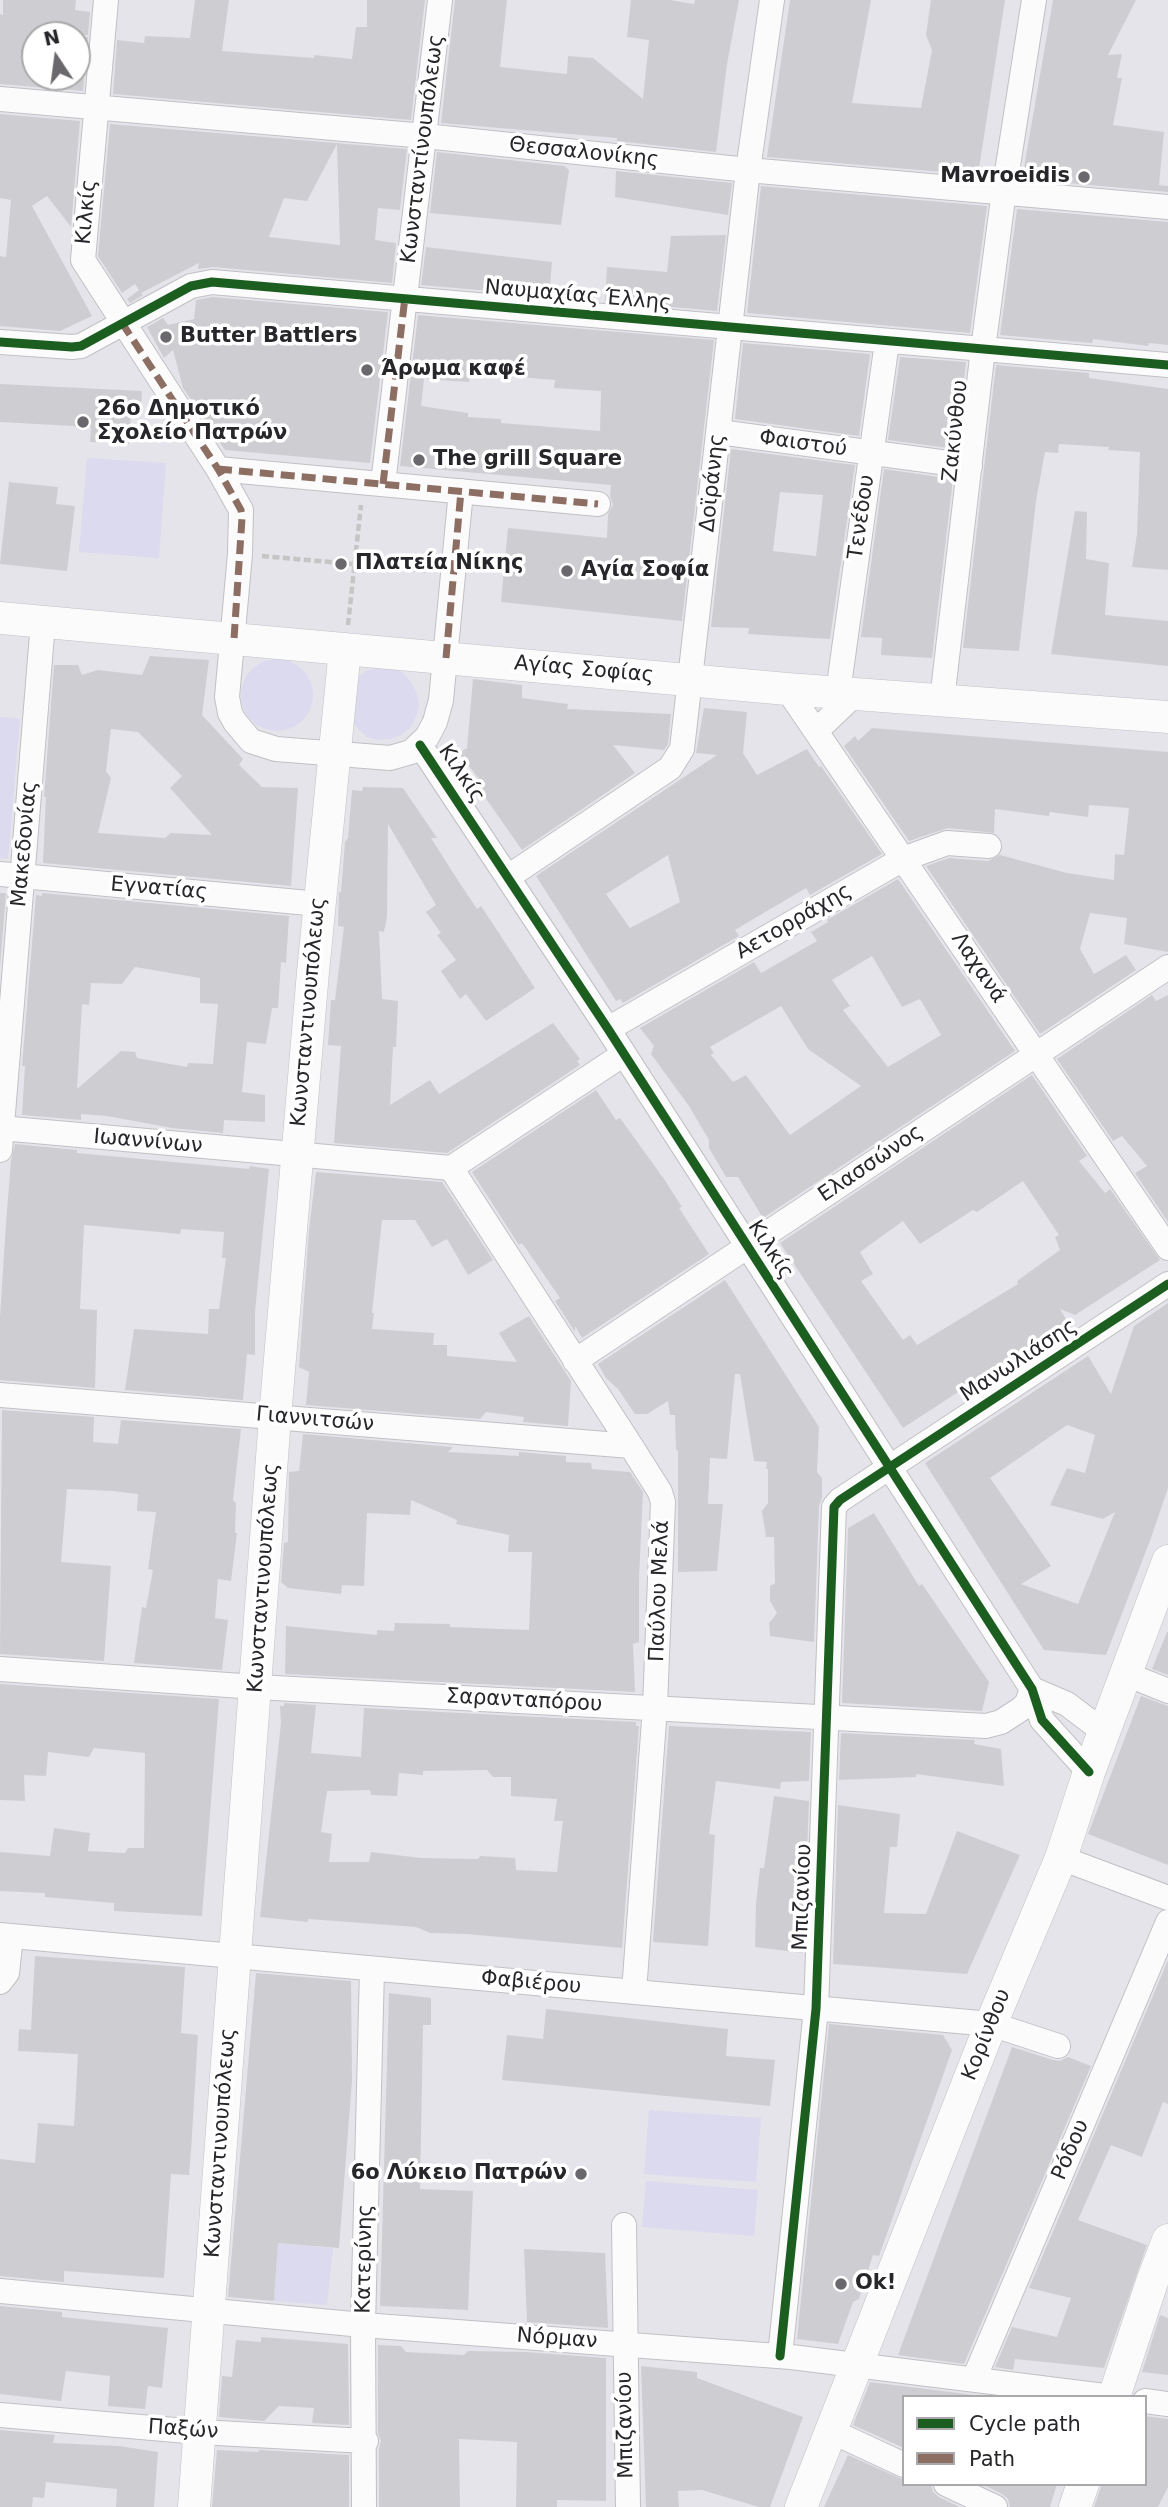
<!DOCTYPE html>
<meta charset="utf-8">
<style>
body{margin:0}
#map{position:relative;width:1168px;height:2507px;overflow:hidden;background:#e5e4ea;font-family:"DejaVu Sans",sans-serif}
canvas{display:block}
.legend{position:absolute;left:902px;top:2395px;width:245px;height:91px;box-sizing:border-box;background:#fff;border:2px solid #a9a8aa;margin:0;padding:9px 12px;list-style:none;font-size:21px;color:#27262a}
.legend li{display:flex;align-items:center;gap:14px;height:35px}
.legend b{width:35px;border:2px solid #a9a8aa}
.north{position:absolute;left:21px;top:21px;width:70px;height:70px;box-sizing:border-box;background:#fff;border:2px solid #a9a8aa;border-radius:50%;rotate:347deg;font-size:19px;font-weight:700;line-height:28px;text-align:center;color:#27262a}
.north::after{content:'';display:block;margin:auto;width:24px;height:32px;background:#6a686d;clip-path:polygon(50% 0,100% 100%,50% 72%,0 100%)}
</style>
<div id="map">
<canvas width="1168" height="2507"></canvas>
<ul class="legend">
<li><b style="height:9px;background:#1b5e20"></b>Cycle path</li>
<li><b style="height:9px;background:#8d6e63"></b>Path</li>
</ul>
<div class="north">N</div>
</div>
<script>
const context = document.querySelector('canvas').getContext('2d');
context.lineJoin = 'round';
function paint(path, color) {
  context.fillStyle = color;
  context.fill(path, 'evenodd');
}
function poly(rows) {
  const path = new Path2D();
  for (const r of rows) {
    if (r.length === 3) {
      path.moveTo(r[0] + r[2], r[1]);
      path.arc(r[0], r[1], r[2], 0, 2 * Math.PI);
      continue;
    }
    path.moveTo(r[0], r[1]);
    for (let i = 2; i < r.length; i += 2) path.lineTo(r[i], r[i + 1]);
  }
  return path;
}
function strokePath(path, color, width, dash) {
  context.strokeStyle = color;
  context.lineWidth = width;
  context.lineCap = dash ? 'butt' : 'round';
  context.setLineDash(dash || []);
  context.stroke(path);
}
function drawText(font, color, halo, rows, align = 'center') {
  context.font = font + ' "DejaVu Sans",sans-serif';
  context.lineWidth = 7;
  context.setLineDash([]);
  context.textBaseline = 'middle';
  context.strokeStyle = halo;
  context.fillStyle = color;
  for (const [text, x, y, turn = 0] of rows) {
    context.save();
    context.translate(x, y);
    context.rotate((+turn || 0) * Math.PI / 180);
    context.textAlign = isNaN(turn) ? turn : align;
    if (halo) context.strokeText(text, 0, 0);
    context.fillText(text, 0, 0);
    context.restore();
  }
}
paint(poly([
 [87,458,166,463,159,558,79,552],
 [277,695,36],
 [379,667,392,668,403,673,411,682,417,693,419,705,416,717,411,727,401,735,390,739,378,740,367,737,350,721,357,677,368,670],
 [0,717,20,719,8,859,0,858],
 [649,2110,761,2118,756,2182,644,2174],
 [646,2181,758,2190,754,2236,642,2227],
 [278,2243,333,2248,327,2305,274,2301]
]), '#dcdaee');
paint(poly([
 [3,0,76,0,75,10,90,12,88,35,35,35,35,77,77,77,77,36,88,37,83,91,0,84,0,14,3,15],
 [195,0,229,0,222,51,314,58,314,55,352,59,356,27,367,27,367,0,425,0,411,120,113,94,117,40,144,43,145,36,190,38],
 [455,0,507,0,500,67,567,74,568,56,593,58,643,99,649,40,627,37,631,0,670,0,694,4,695,0,739,0,727,64,716,152,617,141,617,138,441,123],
 [790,0,871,0,852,103,921,108,932,50,926,35,931,0,1005,0,978,175,767,157],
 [1053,0,1136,0,1108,55,1122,54,1117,78,1122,78,1113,125,1164,132,1159,185,1168,186,1168,192,1022,179],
 [0,114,80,121,71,227,47,196,32,206,92,316,60,331,0,326,0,256,6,257,11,200,0,198],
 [110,124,407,149,400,210,378,208,375,240,396,243,392,283,213,267,198,269,199,263,141,293,143,295,130,303,127,299,139,290,135,284,122,293,98,256],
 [337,144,340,245,269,237,284,198,307,201],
 [437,152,564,166,569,170,561,225,430,213],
 [616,171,732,183,728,215,615,197],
 [761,186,987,206,970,333,747,313],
 [1017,209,1168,222,1168,345,1149,343,1148,346,1093,339,1092,343,1000,335],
 [726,235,717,311,605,301,607,267,667,272,671,236],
 [426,247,552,262,549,296,421,285],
 [213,297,388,312,370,463,225,450,183,388,173,350,164,358,147,327,163,318,168,325,194,319,196,300],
 [418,315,714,340,682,621,501,602,508,528,607,538,608,514,613,505,610,496,611,485,400,466],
 [470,373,555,380,554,388,601,391,600,431,501,423,501,419,468,417,468,413,421,406,424,379,469,382],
 [743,343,870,354,859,436,735,419],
 [900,357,966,362,956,449,888,440],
 [996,365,1089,373,1089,378,1168,389,1168,570,1132,567,1137,534,1140,452,1108,450,1109,447,1059,444,1058,453,1045,452,1036,501,1019,651,963,648],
 [0,384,142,391,141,411,131,413,129,444,90,442,91,427,0,422],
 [731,449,855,465,830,639,748,634,749,628,711,627],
 [780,492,823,495,816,556,773,551],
 [884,469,953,479,932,658,881,655,882,638,861,637],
 [9,482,58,487,56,504,75,506,67,571,0,564],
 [1075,511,1087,512,1086,559,1109,563,1105,615,1168,621,1168,666,1051,654],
 [150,656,209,660,202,715,243,759,239,765,262,787,298,788,291,886,43,863,46,797,44,797,54,665,78,665,82,675,98,670,142,675],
 [111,729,138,732,182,776,170,788,212,835,171,833,165,838,98,833,111,778,106,771],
 [473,679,522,685,522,698,568,704,567,709,671,714,668,744,664,750,613,745,635,773,522,850,475,783,479,779,459,753,467,748],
 [704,708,747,712,743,753,757,775,807,749,819,767,821,766,882,854,810,895,806,888,735,930,739,936,623,1003,620,999,616,1001,536,876,717,755,696,753],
 [668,855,680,902,630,928,606,894],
 [872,728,1168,752,1168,952,1124,944,1127,918,1090,913,1080,949,1094,974,1126,955,1136,970,1040,1034,926,866,949,858,988,861,1000,855,1067,873,1114,880,1115,854,1124,855,1129,808,1089,805,1088,817,1050,812,1049,816,995,809,994,833,948,828,909,841,844,746,855,736,858,741],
 [363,787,403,788,437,838,431,838,459,882,477,909,481,906,535,988,486,1021,466,994,460,999,441,971,456,960,437,935,441,933,426,912,436,905,388,824,387,917,384,932,379,931,382,999,398,1001,396,1047,393,1047,390,1105,430,1080,439,1094,553,1023,580,1059,577,1061,580,1065,447,1153,334,1143,341,1046,328,1045,331,1000,335,1000,344,927,338,926,339,892,341,892,345,842,348,838,352,790,362,791],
 [898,879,1015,1051,763,1218,738,1177,726,1177,709,1148,709,1140,689,1106,651,1054,654,1046,640,1028,754,962,761,973,817,941,811,932,828,922,827,920],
 [872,956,902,1007,920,999,941,1035,888,1067,843,1010,850,1006,832,980],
 [781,1006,808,1049,861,1086,790,1135,746,1075,733,1082,711,1055,714,1053,710,1047],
 [0,893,6,893,0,967],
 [42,893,289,916,286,963,281,962,278,1008,272,1008,266,1044,247,1042,242,1092,265,1095,265,1122,224,1120,223,1133,172,1128,107,1116,81,1114,81,1120,22,1115,25,1066,22,1066,36,895,42,896],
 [135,967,200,978,200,1003,218,1004,213,1064,188,1063,187,1067,137,1058,135,1052,121,1051,77,1089,82,1004,89,1005,91,983,122,984],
 [1152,995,1156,1001,1168,995,1168,1222,1135,1173,1147,1166,1122,1136,1113,1141,1057,1059],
 [1032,1075,1087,1156,1079,1161,1105,1193,1110,1189,1160,1260,1075,1315,1060,1309,1067,1321,903,1428,780,1243],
 [1023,1181,1059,1235,1055,1237,1060,1250,1017,1281,1018,1284,917,1345,910,1335,903,1340,861,1281,873,1274,860,1252,903,1221,920,1244,973,1210,977,1212],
 [596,1090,616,1120,620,1118,664,1179,682,1207,679,1208,709,1254,582,1338,575,1326,575,1332,555,1301,560,1298,522,1243,519,1245,472,1172],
 [15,1144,77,1150,77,1153,249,1169,250,1166,269,1169,255,1312,255,1355,247,1354,243,1400,125,1390,134,1329,208,1334,209,1309,219,1309,226,1258,222,1258,224,1232,181,1229,180,1234,84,1225,80,1309,97,1310,95,1388,0,1380,0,1317,6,1223,11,1160],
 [316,1172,442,1182,493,1260,468,1275,447,1239,432,1247,415,1220,382,1220,372,1313,374,1313,372,1329,434,1333,433,1345,447,1345,447,1356,517,1362,499,1333,529,1316,571,1381,568,1426,523,1422,524,1417,486,1412,480,1419,306,1405,309,1372,299,1367,309,1230],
 [725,1280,819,1427,817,1472,822,1478,822,1498,819,1506,814,1642,770,1636,769,1623,777,1613,770,1601,770,1586,775,1583,774,1537,766,1537,762,1511,768,1503,768,1469,766,1469,767,1462,754,1461,740,1374,735,1374,727,1459,710,1458,708,1504,723,1504,717,1571,678,1572,678,1451,676,1449,675,1415,670,1415,668,1401,647,1414,635,1414,618,1389,606,1378,598,1364],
 [1168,1303,1168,1488,1151,1538,1106,1655,1044,1650,925,1463,1088,1356,1111,1394,1134,1326],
 [1067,1425,1095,1435,1085,1473,1067,1468,1050,1505,1103,1519,1115,1512,1078,1604,1021,1584,1051,1566,990,1478],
 [2,1410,94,1417,93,1442,118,1444,121,1420,241,1429,233,1500,236,1503,235,1533,237,1533,231,1581,218,1579,215,1618,228,1620,222,1670,134,1663,142,1607,146,1608,153,1570,148,1569,156,1512,137,1511,138,1494,113,1491,67,1489,61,1562,111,1566,104,1661,0,1654],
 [303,1434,453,1447,448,1452,519,1456,519,1452,566,1456,566,1462,591,1463,592,1469,630,1472,643,1492,639,1578,639,1642,633,1644,635,1692,285,1674,286,1626,377,1635,377,1630,394,1631,395,1623,450,1624,450,1627,529,1630,532,1552,508,1552,509,1535,456,1524,457,1520,411,1500,410,1515,367,1513,364,1586,342,1585,341,1594,288,1588,281,1582,284,1543,288,1542,289,1472,299,1471],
 [874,1513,919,1586,922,1584,989,1682,982,1711,842,1703,848,1528],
 [1167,1632,1168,1632,1168,1675,1152,1669],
 [0,1684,219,1699,202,1916,114,1911,114,1903,45,1897,45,1893,0,1891,0,1852,50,1856,54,1828,90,1833,88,1851,125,1853,128,1848,144,1848,145,1753,94,1748,89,1757,48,1752,46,1776,24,1775,25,1801,0,1800],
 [1141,1696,1168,1706,1168,1865,1088,1834],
 [284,1703,316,1705,311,1753,361,1757,364,1708,636,1722,636,1726,639,1726,622,1948,467,1934,430,1933,416,1927,308,1919,308,1922,260,1917,281,1723,280,1706,284,1706],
 [487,1770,493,1777,511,1777,511,1796,557,1799,554,1821,563,1821,557,1872,516,1870,515,1858,480,1856,478,1859,421,1858,371,1852,369,1862,329,1862,332,1834,321,1832,327,1791,370,1790,371,1795,397,1796,399,1773,423,1775,423,1771],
 [669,1726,811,1732,809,1781,781,1782,780,1789,716,1781,709,1834,715,1835,708,1946,653,1942],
 [841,1733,975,1740,974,1744,1001,1749,1004,1786,916,1774,916,1777,839,1780],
 [774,1796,809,1801,803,1953,755,1947,756,1904,760,1868,764,1868],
 [838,1805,900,1814,897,1847,890,1847,884,1913,926,1914,957,1831,1020,1855,967,1974,833,1964],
 [35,1956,185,1967,181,2033,198,2035,191,2151,189,2175,171,2174,164,2278,64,2271,64,2282,0,2276,0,2159,35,2163,38,2123,74,2126,78,2054,18,2051,19,2029,31,2030],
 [1168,1960,1168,2104,1163,2102,1142,2157,1111,2145,1078,2220,1147,2245,1104,2368,1015,2359,1013,2370,995,2367,1012,2327,1057,2337,1071,2298,1029,2288],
 [256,1973,351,1981,352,2080,339,2248,278,2243,274,2301,228,2297],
 [389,1993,431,1998,431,2025,423,2025,420,2189,473,2191,468,2310,380,2306],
 [546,2009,728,2029,726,2056,775,2060,770,2106,502,2080,507,2035,543,2039],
 [829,2024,943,2035,952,2050,879,2256,873,2255,859,2299,853,2302,838,2344,797,2339],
 [1012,2047,1053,2060,1060,2061,1068,2057,1091,2066,964,2364,898,2355],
 [524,2249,605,2253,608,2328,527,2322],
 [0,2306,62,2312,62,2317,168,2328,162,2388,148,2386,145,2409,108,2406,110,2376,66,2371,61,2401,0,2394],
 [1160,2315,1168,2318,1168,2375,1142,2372],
 [261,2337,348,2344,349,2425,312,2423,314,2408,279,2406,264,2421,219,2417,222,2376,232,2377,236,2340,261,2342],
 [378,2345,401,2346,406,2352,464,2355,468,2351,526,2352,606,2358,606,2501,557,2500,557,2507,516,2507,517,2442,459,2439,460,2507,379,2507,379,2449,381,2441,378,2433],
 [641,2366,697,2372,697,2378,803,2417,770,2507,759,2507,702,2490,678,2491,679,2507,646,2507],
 [870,2382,990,2397,904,2397,904,2448,853,2425],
 [1145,2416,1168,2419,1168,2487,1158,2507,1094,2507,1102,2484,1145,2484],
 [0,2430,55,2435,53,2443,119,2446,158,2452,154,2507,116,2507,117,2489,46,2482,44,2498,33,2497,32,2507,0,2507],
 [217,2450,258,2452,259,2450,349,2455,349,2507,212,2507],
 [848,2455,904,2480,904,2484,931,2484,933,2492,939,2497,960,2507,824,2507],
 [982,2484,1057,2484,1050,2507,1010,2507,1008,2499,1002,2494]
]), '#ceced2');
const minor = poly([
 [106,0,83,260,218,469,241,510,240,554,227,697,230,713,235,722,251,741,276,749,390,758,411,752,427,737,435,722,441,700,461,491],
 [0,99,425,136,748,170,1168,207],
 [0,342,72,347,81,346,191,286,212,282,1168,365],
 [719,432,970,466],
 [218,469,598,504],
 [383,484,440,0],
 [787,689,1168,1248],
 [838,692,887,342],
 [942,700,983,349,1004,191,1034,0],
 [816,731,855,694],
 [420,745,608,1029,1032,1689,1042,1720,1089,1772],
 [0,874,319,904],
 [508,877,670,768,682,749,748,170,772,0],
 [608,1029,903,859,947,843,989,846],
 [0,1128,451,1168,624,1054],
 [0,1150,43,622],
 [451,1168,631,1446,660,1492,663,1502,655,1707,634,1992],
 [575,1361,1168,967],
 [0,1395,631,1446],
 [0,1669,256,1687,986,1726,1001,1722,1021,1709,1027,1703,1032,1689],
 [1126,1674,1168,1691],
 [1032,1689,1067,1704,1104,1732],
 [1061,1858,1168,1898],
 [0,1935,991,2024,1058,2046],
 [0,1982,7,1973,11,1936],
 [624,2225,628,2507],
 [0,2291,363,2325,791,2357,1113,2397],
 [780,2356,816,2009,834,1507,840,1500,890,1467,1168,1284],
 [974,2379,1168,1922],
 [1145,2401,1168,2404],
 [0,2415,199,2432,366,2441],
 [831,2431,904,2465],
 [946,2484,995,2507],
 [364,2507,363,2325,372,1969]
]);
const major = poly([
 [0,618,787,689,1168,717],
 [1114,2397,1152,2282,1168,2240],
 [194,2507,275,1417,313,972,345,649],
 [801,2507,991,2024,1061,1858,1089,1772,1168,1561],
 [1075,2507,1083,2484]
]);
strokePath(minor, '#c1c0c5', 26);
strokePath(major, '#c1c0c5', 33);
strokePath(poly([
 [262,556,431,571],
 [348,625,361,505]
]), '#c5c5c6', 4.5, [7, 3.5]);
strokePath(minor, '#fbfbfc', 24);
strokePath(major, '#fbfbfc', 32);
strokePath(poly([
 [122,323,218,469,241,510,242,518,234,639],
 [218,469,598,504],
 [383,484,405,297],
 [446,658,461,491]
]), '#8d6e63', 7, [14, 7]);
strokePath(poly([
 [0,342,72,347,81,346,191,286,212,282,1168,365],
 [420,745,608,1029,1032,1689,1042,1720,1089,1772],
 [780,2356,816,2009,834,1507,840,1500,890,1467,1168,1284]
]), '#1b5e20', 9);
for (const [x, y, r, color] of [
 [1084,177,7,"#6a686d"],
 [166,337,7,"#6a686d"],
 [367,370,7,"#6a686d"],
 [83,422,7,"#6a686d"],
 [419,460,7,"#6a686d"],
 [341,564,7,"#6a686d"],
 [567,571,7,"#6a686d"],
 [581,2174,7,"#6a686d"],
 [841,2284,7,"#6a686d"]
]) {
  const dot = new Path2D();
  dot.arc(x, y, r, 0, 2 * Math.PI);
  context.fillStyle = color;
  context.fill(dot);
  strokePath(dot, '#fff', 2.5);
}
drawText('21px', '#27262a', '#fff', [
 ["Κωνσταντίνουπόλεως",423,149,-83],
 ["Θεσσαλονίκης",584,153,6],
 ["Κιλκίς",87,212,-85],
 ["Ναυμαχίας Έλλης",578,296,5],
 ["Ζακύνθου",956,431,-84],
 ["Φαιστού",803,444,8],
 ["Δοϊράνης",713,483,-84],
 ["Τενέδου",862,517,-82],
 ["Αγίας Σοφίας",584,670,5],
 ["Κιλκίς",461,774,56],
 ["Μακεδονίας",25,844,-85],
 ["Εγνατίας",159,889,5],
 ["Αετορράχης",794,922,-30],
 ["Λαχανά",978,968,56],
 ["Κωνσταντινουπόλεως",309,1012,-85],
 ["Ιωαννίνων",148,1142,5],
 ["Ελασσώνος",871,1164,-34],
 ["Κιλκίς",770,1250,57],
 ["Μανωλιάσης",1019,1361,-33],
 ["Γιαννιτσών",315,1420,5],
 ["Κωνσταντινουπόλεως",264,1578,-86],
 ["Παύλου Μελά",660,1591,-88],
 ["Σαρανταπόρου",524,1701,3],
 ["Μπιζανίου",803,1897,-88],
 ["Φαβιέρου",531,1983,5],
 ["Κορίνθου",987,2035,-68],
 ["Κωνσταντινουπόλεως",221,2143,-86],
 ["Ρόδου",1071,2150,-67],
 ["Κατερίνης",365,2259,-89],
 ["Νόρμαν",557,2339,4],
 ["Μπιζανίου",626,2425,-91],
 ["Παξών",183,2430,4]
]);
drawText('bold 21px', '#27262a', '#fff', [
 ["Mavroeidis",1070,177,"right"],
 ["Butter Battlers",180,337],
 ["Άρωμα καφέ",381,370],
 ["26ο Δημοτικό",97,410],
 ["Σχολείο Πατρών",97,434],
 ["The grill Square",433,460],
 ["Πλατεία Νίκης",355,564],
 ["Αγία Σοφία",581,571],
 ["6ο Λύκειο Πατρών",567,2174,"right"],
 ["Ok!",855,2284]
], 'left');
</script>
